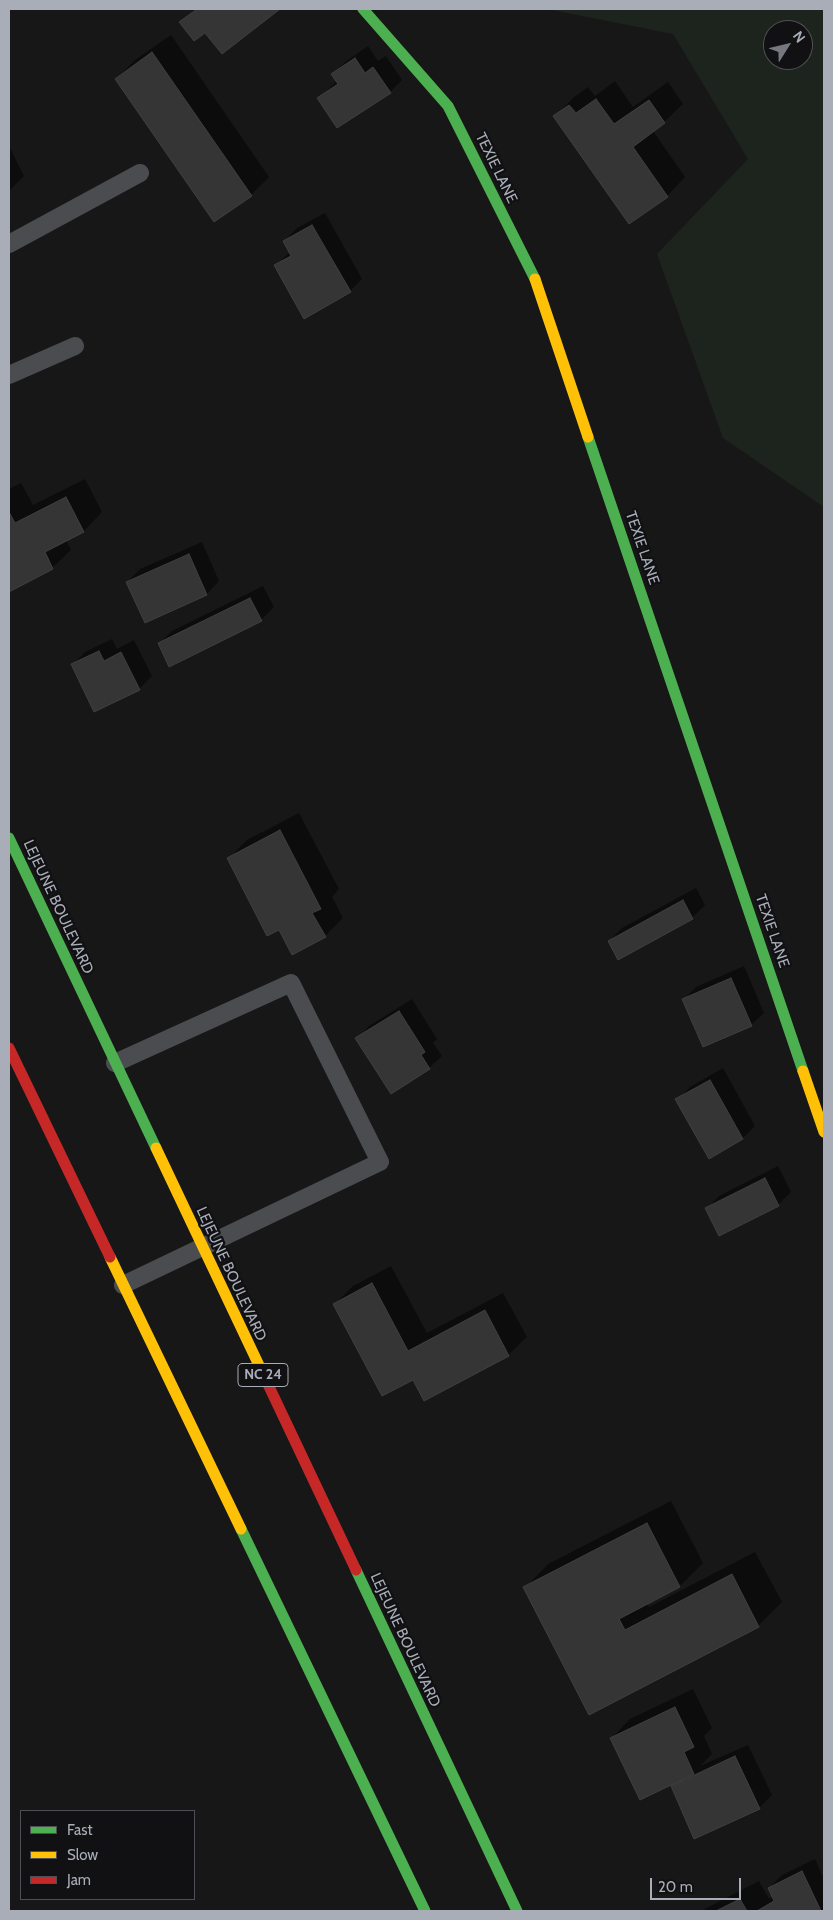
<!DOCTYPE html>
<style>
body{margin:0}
#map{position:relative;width:833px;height:1920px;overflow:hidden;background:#171717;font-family:Cabin,sans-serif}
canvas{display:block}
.frame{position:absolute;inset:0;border:10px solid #a8adb8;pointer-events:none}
.legend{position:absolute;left:20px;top:1810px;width:175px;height:90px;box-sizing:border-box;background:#111113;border:1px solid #4d4f55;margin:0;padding:6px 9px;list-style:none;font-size:15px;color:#a8adb8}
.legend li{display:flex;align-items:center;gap:10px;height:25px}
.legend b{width:25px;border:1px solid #4d4f55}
.north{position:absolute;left:763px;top:20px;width:50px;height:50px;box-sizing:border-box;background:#111113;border:1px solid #4d4f55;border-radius:50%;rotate:54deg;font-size:14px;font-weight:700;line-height:20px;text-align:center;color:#a8adb8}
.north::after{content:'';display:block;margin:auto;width:18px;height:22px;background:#757880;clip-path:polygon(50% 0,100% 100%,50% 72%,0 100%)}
.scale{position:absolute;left:650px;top:1878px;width:91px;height:22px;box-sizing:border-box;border:2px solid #a8adb8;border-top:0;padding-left:6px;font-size:15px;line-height:18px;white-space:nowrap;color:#a8adb8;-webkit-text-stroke:4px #111113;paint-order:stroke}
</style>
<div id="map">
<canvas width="833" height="1920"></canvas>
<div class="frame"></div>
<ul class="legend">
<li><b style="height:6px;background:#4caf50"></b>Fast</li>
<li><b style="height:6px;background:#ffc107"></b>Slow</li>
<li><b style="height:6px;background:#c62828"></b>Jam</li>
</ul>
<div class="north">N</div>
<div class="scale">20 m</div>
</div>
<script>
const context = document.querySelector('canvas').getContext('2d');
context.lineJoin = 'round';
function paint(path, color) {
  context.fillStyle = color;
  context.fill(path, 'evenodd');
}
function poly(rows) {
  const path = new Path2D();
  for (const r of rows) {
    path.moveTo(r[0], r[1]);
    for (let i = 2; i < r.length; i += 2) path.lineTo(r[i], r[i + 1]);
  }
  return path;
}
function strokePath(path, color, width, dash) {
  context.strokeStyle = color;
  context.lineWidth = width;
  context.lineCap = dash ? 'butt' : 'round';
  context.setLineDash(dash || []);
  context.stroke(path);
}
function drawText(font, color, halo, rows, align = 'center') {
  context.font = font + ' Cabin,sans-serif';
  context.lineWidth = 4.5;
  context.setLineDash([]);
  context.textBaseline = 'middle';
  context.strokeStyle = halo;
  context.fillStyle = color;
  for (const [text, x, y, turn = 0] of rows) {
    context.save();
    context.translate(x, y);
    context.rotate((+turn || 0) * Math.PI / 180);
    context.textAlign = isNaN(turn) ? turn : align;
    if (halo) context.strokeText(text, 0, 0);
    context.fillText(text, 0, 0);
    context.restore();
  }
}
paint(poly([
 [547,9,824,9,824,507,723,438,657,254,748,159,673,34],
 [773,30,803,30,803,60,773,60]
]), '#1d241e');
paint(poly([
 [195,9,278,9,222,53,205,31,181,22],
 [171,35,269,177,251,195,116,79,135,60],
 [368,46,378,61,386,56,402,80,390,92,319,98,337,81,333,74,345,62],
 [615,81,633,107,668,82,683,104,664,122,653,131,685,177,667,196,554,117,573,98,588,87,595,96],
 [9,146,24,176,9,191],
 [325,213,362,279,350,291,275,266,290,252,284,241,297,228],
 [85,479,102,512,84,531,66,540,71,550,52,568,9,590,9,489,21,483,33,505],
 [202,542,219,581,207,594,145,622,127,582,140,569],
 [263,586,274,607,261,620,159,643,172,631],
 [112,639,117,649,134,640,152,676,139,689,72,665,85,652],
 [299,813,339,889,332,897,343,918,325,936,229,858,247,840],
 [696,888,705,905,692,918,609,941,622,928],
 [744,966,764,1013,751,1025,683,1000,696,987],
 [412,999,437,1039,433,1043,442,1056,429,1068,357,1039,369,1026],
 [723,1068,755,1126,743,1138,677,1100,690,1087],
 [778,1166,791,1192,778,1205,706,1209,719,1196],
 [391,1266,427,1333,503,1293,527,1337,508,1355,413,1378,335,1304,353,1286],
 [671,1501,703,1563,680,1586,646,1603,649,1607,755,1552,782,1602,758,1626,589,1713,525,1588,548,1564],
 [693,1689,712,1728,704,1736,712,1754,700,1766,748,1745,772,1795,759,1808,672,1786,677,1781,612,1738,630,1719],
 [815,1859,824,1879,824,1911,701,1911,759,1881,769,1899,773,1896,769,1888,782,1875]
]), '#0007');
const building = poly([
 [197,9,280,9,222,54,205,33,194,41,179,22,197,9],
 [152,52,252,196,214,222,115,79,152,52],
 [355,58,365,73,373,67,391,93,337,128,317,98,338,84,331,74,355,58],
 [596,99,614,124,649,100,665,123,633,147,668,197,629,224,553,116,569,105,576,113,596,99],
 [312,225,351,292,304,319,274,265,291,256,283,241,312,225],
 [66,497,84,532,45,552,53,569,9,592,9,512,15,523,66,497],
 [189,554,207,595,145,623,126,582,189,554],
 [250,598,262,621,169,667,158,643,250,598],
 [99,651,104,661,121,652,140,690,94,712,71,664,99,651],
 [280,830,321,909,312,913,326,937,292,955,279,930,267,936,227,858,280,830],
 [683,900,693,919,618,960,608,941,683,900],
 [731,978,752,1026,703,1047,682,999,731,978],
 [399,1011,425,1052,421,1055,430,1069,391,1094,355,1038,399,1011],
 [710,1080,743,1139,709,1159,675,1099,710,1080],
 [765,1178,779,1206,719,1236,705,1208,765,1178],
 [372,1283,408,1351,485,1310,509,1356,424,1401,413,1380,382,1396,333,1304,372,1283],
 [647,1523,680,1587,619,1619,625,1630,732,1574,759,1627,589,1715,523,1587,647,1523],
 [675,1707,694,1747,684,1752,694,1774,640,1800,610,1738,675,1707],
 [735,1756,760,1809,694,1839,671,1786,735,1756],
 [802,1871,821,1911,757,1911,774,1901,768,1888,802,1871],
 [740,1899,747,1911,716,1911,740,1899]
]);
paint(building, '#353536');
strokePath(building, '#3f4043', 1);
strokePath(poly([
 [9,244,140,173],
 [9,375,75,346],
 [115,1063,291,983,380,1162,123,1285]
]), '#4b4c50', 18);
strokePath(poly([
 [363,9,448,106,535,279],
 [588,437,803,1071],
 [9,838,156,1148],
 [241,1529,425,1911],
 [356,1570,517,1911]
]), '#4caf50', 11);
strokePath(poly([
 [535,279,588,437],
 [803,1071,824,1132],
 [156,1148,265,1378],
 [110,1257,241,1529]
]), '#ffc107', 11);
strokePath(poly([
 [9,1048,110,1257],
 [265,1378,356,1570]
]), '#c62828', 11);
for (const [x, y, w] of [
 [263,1375,50]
]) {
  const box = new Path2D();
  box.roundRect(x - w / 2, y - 11.5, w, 23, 4);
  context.fillStyle = '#111113';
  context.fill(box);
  strokePath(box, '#a8adb8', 1);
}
drawText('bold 14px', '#a8adb8', null, [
 ["NC 24",263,1375]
]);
drawText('15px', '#a8adb8', '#111113', [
 ["TEXIE LANE",496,168,64],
 ["TEXIE LANE",642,548,71],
 ["LEJEUNE BOULEVARD",58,907,65],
 ["TEXIE LANE",772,931,71],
 ["LEJEUNE BOULEVARD",231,1274,65],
 ["LEJEUNE BOULEVARD",405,1640,65]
]);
</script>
